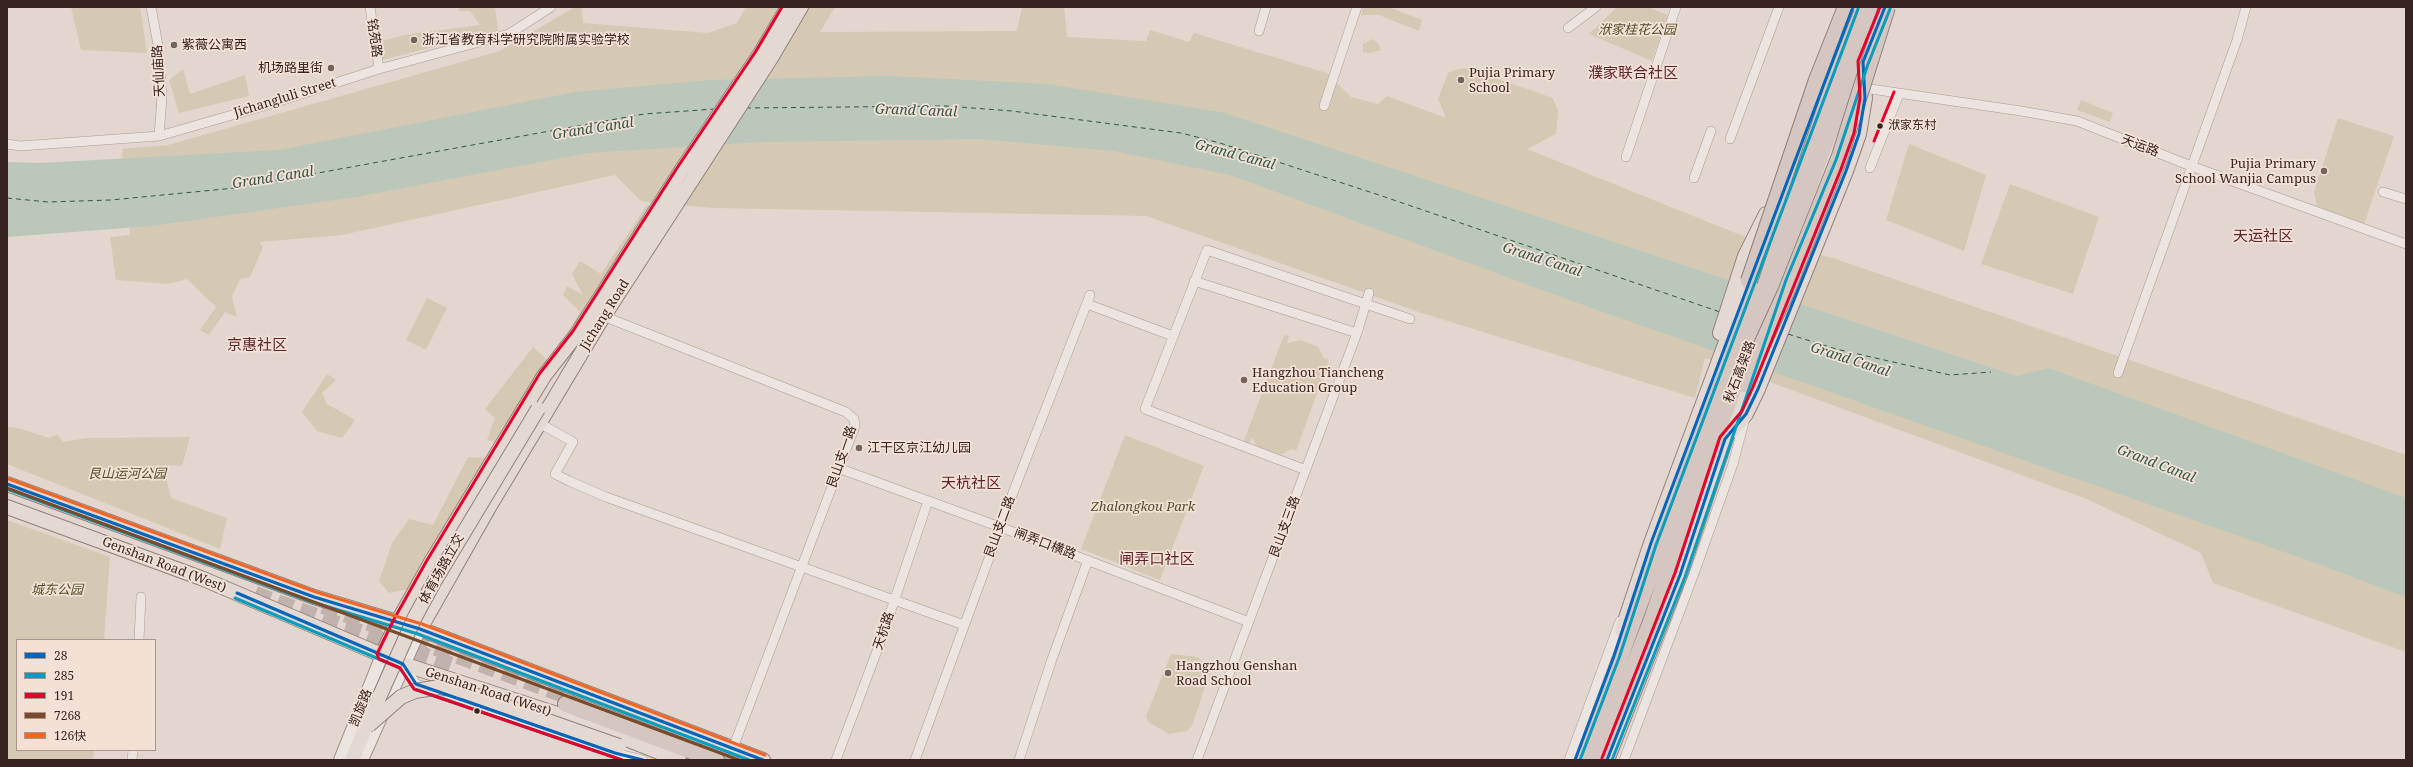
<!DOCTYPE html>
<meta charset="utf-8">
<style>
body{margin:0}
#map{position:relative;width:2413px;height:767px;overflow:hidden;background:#e3d6cf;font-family:"Noto Serif","Noto Sans SC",serif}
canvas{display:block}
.frame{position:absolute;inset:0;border:8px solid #372420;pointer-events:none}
.legend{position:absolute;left:16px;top:639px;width:140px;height:112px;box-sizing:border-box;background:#f3e1d6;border:1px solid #a8958d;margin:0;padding:5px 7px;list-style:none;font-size:12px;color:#372420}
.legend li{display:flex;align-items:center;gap:8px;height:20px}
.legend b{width:20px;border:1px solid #a8958d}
</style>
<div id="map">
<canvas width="2413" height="767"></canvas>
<div class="frame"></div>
<ul class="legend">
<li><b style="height:5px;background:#0065bd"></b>28</li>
<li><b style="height:5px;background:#069cbd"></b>285</li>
<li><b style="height:5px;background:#e4002b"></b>191</li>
<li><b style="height:5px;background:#7a4b2a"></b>7268</li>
<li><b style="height:5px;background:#f26522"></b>126快</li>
</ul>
</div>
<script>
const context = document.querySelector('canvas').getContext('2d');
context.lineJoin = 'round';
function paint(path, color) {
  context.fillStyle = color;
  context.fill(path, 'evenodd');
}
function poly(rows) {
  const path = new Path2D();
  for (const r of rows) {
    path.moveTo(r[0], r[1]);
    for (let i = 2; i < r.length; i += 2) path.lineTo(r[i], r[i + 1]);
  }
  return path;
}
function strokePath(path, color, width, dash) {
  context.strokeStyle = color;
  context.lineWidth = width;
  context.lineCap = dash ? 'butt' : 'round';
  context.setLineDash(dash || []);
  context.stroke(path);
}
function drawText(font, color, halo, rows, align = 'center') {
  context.font = font + ' "Noto Serif","Noto Sans SC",serif';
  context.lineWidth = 3.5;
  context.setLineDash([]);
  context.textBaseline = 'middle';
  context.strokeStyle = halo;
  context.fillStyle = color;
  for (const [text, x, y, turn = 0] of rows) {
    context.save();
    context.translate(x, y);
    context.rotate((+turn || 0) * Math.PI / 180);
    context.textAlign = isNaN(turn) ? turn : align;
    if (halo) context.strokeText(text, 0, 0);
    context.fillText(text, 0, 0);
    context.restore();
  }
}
paint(poly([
 [71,7,140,7,147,53,81,50],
 [459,7,495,7,498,31,382,60,377,42,410,34,480,25,470,11,459,11],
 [575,7,582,7,583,23,708,33,737,23,746,7,835,7,820,32,1017,31,1022,7,1064,7,1067,37,1146,41,1150,30,1189,42,1194,33,1327,73,1351,97,1378,104,1387,96,1446,118,1438,99,1448,73,1455,70,1466,68,1553,98,1558,112,1556,134,1527,149,1748,238,1833,258,2406,455,2406,652,2213,583,2201,553,2089,500,1705,358,1695,398,1422,313,1146,216,713,208,641,201,615,175,342,235,259,242,263,247,250,277,240,279,232,297,237,317,225,312,209,335,200,330,216,307,187,279,168,284,116,280,110,237,130,235,122,149,168,145,500,51],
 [1363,7,1388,7,1422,20,1419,31,1379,15,1361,15],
 [1617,7,1648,7,1668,15,1652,61,1589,34],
 [1372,39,1378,43,1381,50,1369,53,1363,52,1363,44],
 [183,69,190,94,245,75,249,96,179,113,169,80],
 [2081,100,2113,113,2110,122,2077,110],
 [2338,118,2394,136,2364,224,2317,206,2314,192],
 [1909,144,1986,175,1964,251,1886,220],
 [2010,184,2099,217,2073,294,1981,264],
 [647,205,654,208,573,333,567,333,580,312,563,295,567,286,583,295,572,274,580,261,601,274],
 [427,298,447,308,426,350,406,340],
 [1284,335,1289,336,1287,343,1301,340,1318,347,1324,358,1329,360,1296,451,1291,449,1283,454,1276,455,1256,445,1252,438,1249,444,1243,443],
 [533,347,546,359,495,442,487,440,495,418,485,409],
 [327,374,336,380,322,393,327,404,355,420,342,438,317,431,302,412],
 [7,427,18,428,49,438,57,434,63,442,86,438,190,437,182,466,163,465,171,498,227,518,220,549,7,464],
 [1125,435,1204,466,1160,580,1081,549],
 [468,457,487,458,409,589,389,593,379,581,392,543,409,519,433,525],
 [7,520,110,557,104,640,17,640,17,750,94,750,93,760,7,760],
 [1171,654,1198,657,1210,671,1192,726,1187,731,1169,734,1148,722,1146,716]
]), '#d5c9b3');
paint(poly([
 [889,76,1048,84,1225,113,2017,376,2048,368,2406,498,2406,597,2321,565,1572,301,1230,175,1114,151,980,139,761,142,588,153,356,197,152,226,7,237,7,162,40,163,279,150,575,92,710,80]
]), '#bac7ba');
strokePath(poly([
 [746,108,946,106,1012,111,1181,133,1220,143,1382,196,1720,312],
 [7,198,48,202,111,200,235,188,644,114,715,109],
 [1788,334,1836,349,1950,375,1991,372]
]), '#315647', 1, [5, 4]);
strokePath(poly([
 [255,594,451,665],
 [323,606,588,704],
 [632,720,739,760]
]), '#c1b2ac', 16, [16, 8]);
const street = poly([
 [151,7,158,45,162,97,159,136],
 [370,7,379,69],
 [1568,28,1596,7],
 [1259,31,1266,7],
 [1864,88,2021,111,2077,121,2191,166,2406,244],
 [1324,106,1357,7],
 [1730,139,1779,7],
 [7,144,20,146,159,136,267,105,379,69,509,34,551,7],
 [1626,157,1676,7],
 [1870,168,1899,94],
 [1694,178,1711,131],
 [2383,192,2406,199],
 [1194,281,1357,333],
 [1087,304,1173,336],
 [603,316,846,412,854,419,855,426,733,748],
 [2118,373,2237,40,2246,7],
 [539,423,573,442,555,474,569,481,606,497,964,625],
 [838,468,1000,527,1249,622],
 [1306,470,1145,409,1207,250,1410,319],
 [139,640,141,597],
 [403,664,416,684,426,687],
 [446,693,615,753,643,760],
 [132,760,133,750],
 [836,760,880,643,928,501],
 [915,760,1014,490,1090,295],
 [1019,760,1051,662,1088,560],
 [1197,760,1357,333,1369,293],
 [1569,760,1620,621],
 [1624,760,1695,571,1733,464,1745,418]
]);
const secondary = poly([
 [340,760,382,655],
 [362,760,420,629]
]);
const primary = poly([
 [1798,238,1842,125],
 [1720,333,1745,256,1766,214],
 [1732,431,1746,414,1758,389,1846,171,1859,134,1865,98,1864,90],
 [7,484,314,597,420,629,763,760],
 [7,507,201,578,403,664,591,725,679,760],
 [420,629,488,509,600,322,771,58,801,7],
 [1622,630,1651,543,1752,272],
 [382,655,397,623,430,564,544,376,577,334,681,171,760,54,788,7],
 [352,760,365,729],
 [1607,760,1680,575,1748,373]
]);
const highway = poly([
 [566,704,716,760],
 [1582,760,1860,7],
 [1597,760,1651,622,1704,467,1876,7]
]);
strokePath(street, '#a99d98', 10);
strokePath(secondary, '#988c88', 14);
strokePath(primary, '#8e827e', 16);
strokePath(highway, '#8e827e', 18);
strokePath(street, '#ece4e0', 9);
strokePath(secondary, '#ece4e0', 12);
strokePath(primary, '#e4d9d2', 14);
strokePath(highway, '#d6c6c0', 16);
const primaryBridge = poly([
 [369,725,401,697,415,691,440,687,463,691,619,746],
 [365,729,415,617,434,582,538,409]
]);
const highwayBridge = poly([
 [1749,281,1817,80,1846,7],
 [1744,384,1786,292,1840,156,1887,7]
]);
strokePath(primaryBridge, '#8e827e', 16, []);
strokePath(highwayBridge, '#8e827e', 18, []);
strokePath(primaryBridge, '#e4d9d2', 14);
strokePath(highwayBridge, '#d6c6c0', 16);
strokePath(poly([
 [7,484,314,597,420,629,763,760],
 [237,593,403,664,416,684,615,753,643,760],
 [1575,760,1614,656,1651,543,1853,7],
 [1607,760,1680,575,1725,439,1746,414,1758,389,1846,171,1859,134,1865,98,1863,62,1885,7]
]), '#0065bd', 3);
strokePath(poly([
 [7,489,312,602,418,634,749,760],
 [235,598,400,668,414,689,622,760],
 [1580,760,1619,658,1656,545,1858,9],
 [1612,760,1685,577,1786,280,1836,160,1868,64,1890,9]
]), '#069cbd', 3);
strokePath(poly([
 [1874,141,1894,92],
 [1602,758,1675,573,1720,437,1742,411,1753,387,1841,169,1854,133,1860,98,1858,61,1880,7],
 [622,760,414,689,400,668,379,659,377,654,393,621,426,562,540,373,573,331,677,168,756,51,782,7]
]), '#e4002b', 3);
strokePath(poly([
 [7,488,739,760]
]), '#7a4b2a', 3);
strokePath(poly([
 [9,479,316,592,422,624,765,755]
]), '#f26522', 3);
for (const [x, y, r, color] of [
 [414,40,4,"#73625d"],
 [174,45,4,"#73625d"],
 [331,68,4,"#73625d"],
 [1461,80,4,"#73625d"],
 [1880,126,3.5,"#372420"],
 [2324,171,4,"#73625d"],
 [1244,380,4,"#73625d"],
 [859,448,4,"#73625d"],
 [1168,673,4,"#73625d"],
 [477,711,3.5,"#372420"]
]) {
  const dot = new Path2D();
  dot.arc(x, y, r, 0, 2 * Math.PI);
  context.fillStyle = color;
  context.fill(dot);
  strokePath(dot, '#f3e1d6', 1.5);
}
drawText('12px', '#372420', '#f3e1d6', [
 ["洑家东村",1888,126]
], 'left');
drawText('italic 13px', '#524f28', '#f3e1d6', [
 ["洑家桂花公园",1637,30],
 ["艮山运河公园",127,474],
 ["Zhalongkou Park",1143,507],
 ["城东公园",57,590]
]);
drawText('13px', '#372420', '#f3e1d6', [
 ["铭苑路",374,38,82],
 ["天仙庙路",159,71,-93],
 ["Jichangluli Street",285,98,-17],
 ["天运路",2140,146,21],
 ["Jichang Road",605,315,-58],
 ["秋石高架路",1740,372,-69],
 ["艮山支一路",842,457,-71],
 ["艮山支二路",1000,527,-70],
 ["艮山支三路",1285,527,-70],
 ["闸弄口横路",1045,544,21],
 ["Genshan Road (West)",164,565,21],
 ["体育场路立交",442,569,-61],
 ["天杭路",884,631,-71],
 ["Genshan Road (West)",488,692,18],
 ["凯旋路",361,708,-68]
]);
drawText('13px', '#372420', '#f3e1d6', [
 ["浙江省教育科学研究院附属实验学校",422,40],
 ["紫薇公寓西",182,45],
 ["机场路里街",323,68,"right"],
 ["Pujia Primary",1469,73],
 ["School",1469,88],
 ["Pujia Primary",2316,164,"right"],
 ["School Wanjia Campus",2316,179,"right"],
 ["Hangzhou Tiancheng",1252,373],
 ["Education Group",1252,388],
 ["江干区京江幼儿园",867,448],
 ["Hangzhou Genshan",1176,666],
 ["Road School",1176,681]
], 'left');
drawText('italic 14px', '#315647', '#f3e1d6', [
 ["Grand Canal",916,111,2],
 ["Grand Canal",593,129,-9],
 ["Grand Canal",1235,155,15],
 ["Grand Canal",273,178,-9],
 ["Grand Canal",1542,260,18],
 ["Grand Canal",1850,360,18],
 ["Grand Canal",2156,464,21]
]);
drawText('15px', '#61232a', '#f3e1d6', [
 ["濮家联合社区",1633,74],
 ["天运社区",2263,237],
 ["京惠社区",257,346],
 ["天杭社区",971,484],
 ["闸弄口社区",1157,560]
]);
</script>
